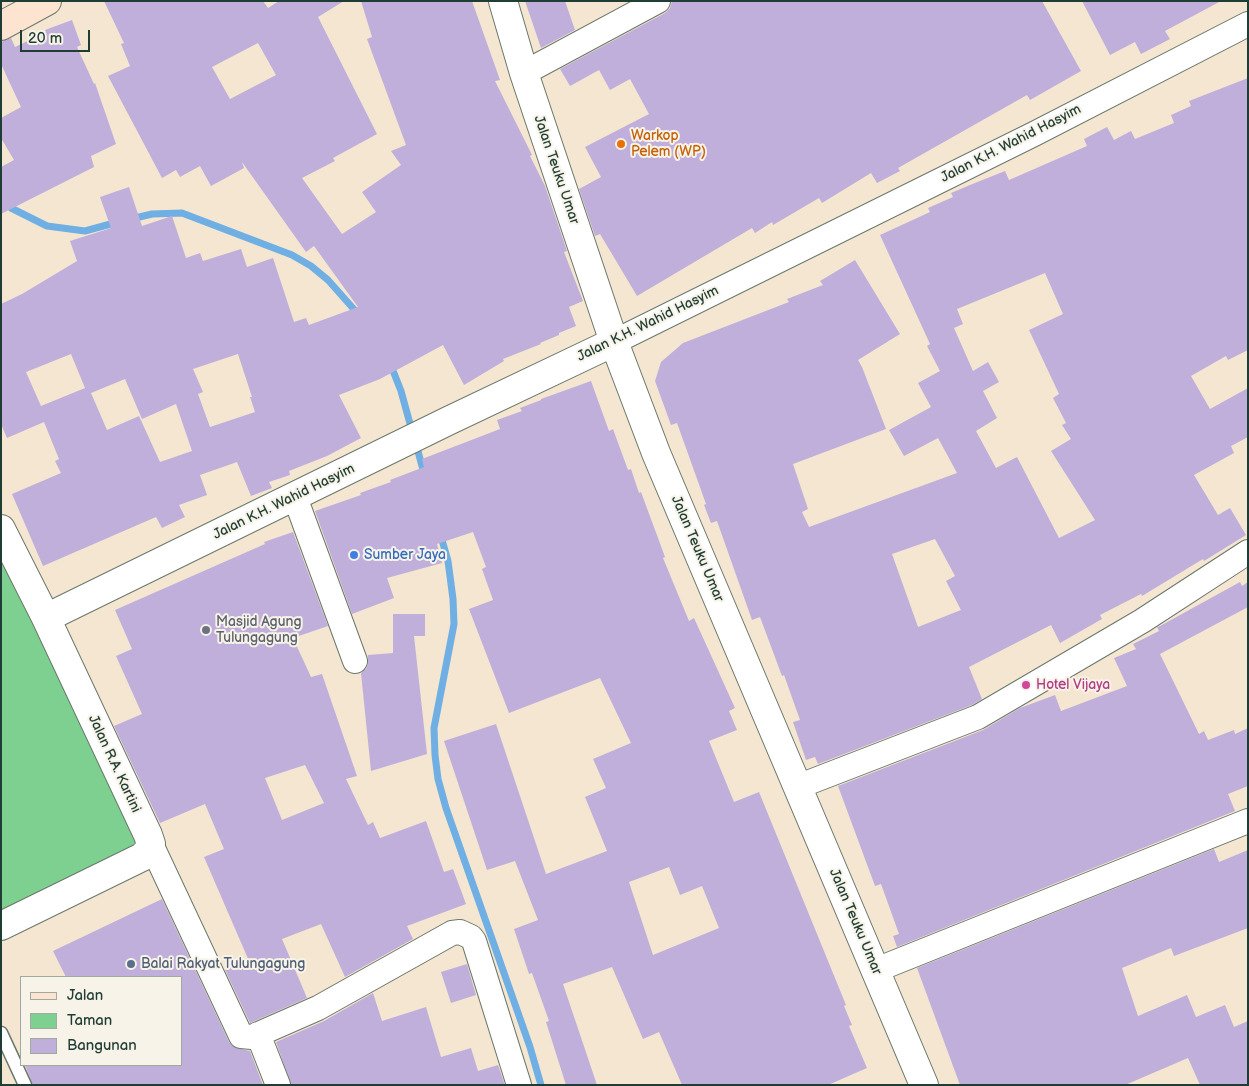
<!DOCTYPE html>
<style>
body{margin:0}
#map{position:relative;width:1249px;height:1086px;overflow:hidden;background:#f4e6d0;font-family:"Balsamiq Sans",sans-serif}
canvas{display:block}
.frame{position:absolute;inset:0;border:2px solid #1f3d34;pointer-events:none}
.legend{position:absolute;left:20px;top:976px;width:162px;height:90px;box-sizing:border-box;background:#f7f3e8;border:1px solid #a1aaa0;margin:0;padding:6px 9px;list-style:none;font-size:15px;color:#1f3d34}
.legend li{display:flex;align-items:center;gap:10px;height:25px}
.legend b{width:25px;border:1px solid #a1aaa0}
.scale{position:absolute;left:20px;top:30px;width:70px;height:22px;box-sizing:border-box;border:2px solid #1f3d34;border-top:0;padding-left:6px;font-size:15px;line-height:18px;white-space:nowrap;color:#1f3d34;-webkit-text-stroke:4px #f7f3e8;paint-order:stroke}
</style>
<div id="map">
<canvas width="1249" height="1086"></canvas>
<div class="frame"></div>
<ul class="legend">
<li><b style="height:6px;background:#fde4d0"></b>Jalan</li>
<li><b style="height:14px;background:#7ed091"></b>Taman</li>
<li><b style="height:14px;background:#c0afdb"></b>Bangunan</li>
</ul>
<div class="scale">20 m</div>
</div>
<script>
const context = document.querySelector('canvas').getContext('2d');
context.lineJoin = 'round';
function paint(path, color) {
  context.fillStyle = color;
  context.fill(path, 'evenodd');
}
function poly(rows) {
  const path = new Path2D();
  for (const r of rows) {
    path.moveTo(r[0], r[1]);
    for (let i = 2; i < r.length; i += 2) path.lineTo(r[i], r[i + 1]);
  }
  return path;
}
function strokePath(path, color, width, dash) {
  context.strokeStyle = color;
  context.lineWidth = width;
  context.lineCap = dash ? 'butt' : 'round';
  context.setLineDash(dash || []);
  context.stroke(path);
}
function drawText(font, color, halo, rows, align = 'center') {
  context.font = font + ' "Balsamiq Sans",sans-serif';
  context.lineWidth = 4;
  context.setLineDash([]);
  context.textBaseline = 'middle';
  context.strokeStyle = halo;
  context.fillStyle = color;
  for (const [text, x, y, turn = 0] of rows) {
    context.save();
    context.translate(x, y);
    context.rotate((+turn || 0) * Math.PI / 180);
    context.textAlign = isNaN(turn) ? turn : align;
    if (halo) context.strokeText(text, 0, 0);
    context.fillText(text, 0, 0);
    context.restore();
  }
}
paint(poly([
 [1,539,140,843,1,914]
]), '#7ed091');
strokePath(poly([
 [6,204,11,208,47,226,85,231,118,222],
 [131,219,152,214,182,213,292,255,311,266,328,280,359,315],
 [390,363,401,391,412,431],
 [416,444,425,477],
 [440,533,448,561,453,599,454,624,434,728,435,755,438,779,446,808,530,1047,541,1085]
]), '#70afe3', 7);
paint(poly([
 [104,1,263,1,268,8,279,1,344,1,318,17,377,134,333,158,335,161,302,178,342,234,376,212,362,192,401,165,391,151,406,145,367,39,372,37,361,1,472,1,500,80,495,81,532,155,530,156,545,186,567,251,564,252,583,301,569,307,576,326,559,333,559,335,540,343,541,344,503,359,504,361,464,385,443,345,380,379,339,395,361,438,327,456,289,471,290,475,269,482,272,488,251,496,237,462,200,475,207,495,179,505,185,517,162,528,156,517,43,566,12,494,61,473,55,461,59,459,44,422,7,438,1,424,1,304,22,294,77,261,70,241,111,228,100,197,129,187,142,226,172,216,186,258,200,253,203,261,241,249,247,267,273,258,294,322,306,318,309,325,358,307,314,246,306,252,242,162,244,168,211,186,200,166,180,177,176,170,162,178,108,76,130,66,121,44,124,43],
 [258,43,276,75,230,99,212,67],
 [71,354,85,388,41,406,26,372],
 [238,354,252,397,250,397,255,412,210,427,198,394,203,392,193,369],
 [125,379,142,419,176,404,192,451,160,462,139,416,107,430,91,393],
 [525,1,565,1,575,30,541,48],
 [672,1,1042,1,1081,71,1030,100,1027,95,898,168,900,171,877,183,871,173,822,203,819,198,773,225,772,222,755,233,752,228,637,296,600,234,595,236,579,189,601,177,585,147,649,114,630,79,610,90,599,70,570,86,560,69,665,13,670,8],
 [1082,1,1221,1,1165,31,1170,39,1141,54,1135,42,1110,55],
 [72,20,81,45,77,47,94,84,95,83,116,144,91,156,94,167,1,214,1,167,14,160,1,138,1,118,21,107,1,64,1,42,11,38,15,47,46,32,45,30],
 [1248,78,1248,350,1228,360,1226,356,1191,376,1210,409,1248,388,1248,437,1231,446,1234,453,1194,475,1218,515,1230,508,1246,535,1204,561,1203,559,1142,596,1141,594,1100,615,1102,619,1060,643,1051,625,969,667,982,699,972,705,818,764,815,757,806,760,793,722,800,720,784,675,782,676,760,617,752,620,717,521,711,523,704,505,706,504,677,423,671,425,655,381,661,362,683,343,789,302,787,299,823,285,820,281,855,260,900,334,858,360,862,367,886,429,793,464,808,509,802,512,809,527,957,473,938,438,904,456,889,430,931,407,918,383,940,371,927,346,930,344,880,235,930,212,928,208,953,197,951,193,970,185,1005,171,1009,180,1087,146,1084,139,1107,127,1114,140,1131,131,1135,139,1174,123,1171,115,1191,106,1189,101],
 [1045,273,1063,314,1029,330,1059,394,1053,398,1066,423,1062,425,1071,439,1051,451,1095,520,1059,538,1017,457,996,468,976,431,997,418,983,391,999,382,988,362,973,371,954,328,963,324,957,309],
 [935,539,955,576,946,581,961,610,918,627,892,554],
 [591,381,609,431,613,429,628,470,631,469,639,493,641,492,665,557,663,558,689,621,694,618,735,708,729,711,737,730,709,741,734,802,759,792,846,1005,844,1006,852,1025,849,1026,867,1068,828,1085,682,1085,659,1032,643,1039,612,967,563,984,597,1085,566,1085,546,1022,549,1021,532,973,529,974,514,929,538,920,515,861,487,870,444,741,496,724,546,874,607,851,585,797,606,788,593,759,631,743,600,678,509,713,469,609,493,600,482,569,486,567,473,532,437,544,442,563,387,578,394,598,352,614,315,511,361,495,360,493,391,482,390,480,424,467,422,459,500,429,497,420,522,411,520,408,541,400,541,399],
 [669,867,680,895,702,886,719,928,653,955,629,882],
 [293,532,328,626,293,638,311,677,322,674,357,776,346,779,368,825,373,822,380,838,426,821,444,872,453,869,466,904,407,926,413,939,345,977,321,924,282,939,307,998,250,1023,225,970,249,961,204,857,224,849,205,804,160,823,114,726,142,714,116,656,132,649,115,610,265,544,264,542],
 [305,765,324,803,282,820,265,778],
 [1240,582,1242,586,1248,582,1248,607,1160,654,1199,734,1204,731,1208,740,1234,730,1235,734,1248,728,1248,786,1228,794,1235,811,897,947,893,936,899,934,881,884,875,886,838,786,983,730,1020,708,1055,695,1061,711,1127,686,1114,658,1136,649,1133,644,1159,631,1157,627,1160,626],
 [393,614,425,614,425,636,414,636,427,754,371,771,361,673,366,669,368,664,368,655,393,653],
 [1214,849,1219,862,1248,850,1248,928,1174,956,1171,948,1122,968,1138,1016,1187,995,1196,1017,1225,1005,1234,1027,1248,1021,1248,1085,1200,1085,1188,1058,1125,1085,960,1085,917,968],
 [162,899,229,1042,234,1047,250,1051,263,1085,33,1085,25,1065,181,1065,181,977,66,977,53,951],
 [467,964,476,995,451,1003,441,972],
 [373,993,382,1021,426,1007,441,1057,471,1048,478,1071,498,1065,505,1085,291,1085,276,1042,324,1021]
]), '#c0afdb');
const service = poly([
 [1,1033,25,1085]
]);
const minor = poly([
 [524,73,658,1],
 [614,342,1034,134,1248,24],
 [295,497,355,661],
 [797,787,978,717,1142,621,1248,552],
 [151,844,241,1036,252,1037,318,1008,452,933,460,932,471,937,474,941,519,1085],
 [876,970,1248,821],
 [258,1034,278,1085]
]);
const tertiary = poly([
 [503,1,524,73,614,342,656,453,924,1085],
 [1,529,46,618,148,835,151,844,148,851,142,857,1,926],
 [46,618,448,421,614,342]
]);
const secondary = poly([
 [1,26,47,1]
]);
strokePath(service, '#6a786b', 15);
strokePath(minor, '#6a786b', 26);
strokePath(tertiary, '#6a786b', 30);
strokePath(secondary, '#6a786b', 30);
strokePath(service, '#fff', 12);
strokePath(minor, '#fff', 24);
strokePath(tertiary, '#fff', 28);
strokePath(secondary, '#fde4d0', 28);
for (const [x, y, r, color] of [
 [621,144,5,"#e8710a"],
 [354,555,5,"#3f7fe0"],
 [206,630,5,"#6b7280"],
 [1026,685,5,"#d1479c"],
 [131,964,5,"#5c6f8a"]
]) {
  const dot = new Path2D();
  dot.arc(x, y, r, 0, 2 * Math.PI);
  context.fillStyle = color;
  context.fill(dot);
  strokePath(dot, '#f7f3e8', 2);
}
drawText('14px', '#c56008', '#f7f3e8', [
 ["Warkop",631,136],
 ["Pelem (WP)",631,152]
], 'left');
drawText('14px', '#1f3d34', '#f7f3e8', [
 ["Jalan K.H. Wahid Hasyim",1011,144,-27],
 ["Jalan Teuku Umar",556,170,71],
 ["Jalan K.H. Wahid Hasyim",648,324,-26],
 ["Jalan K.H. Wahid Hasyim",284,502,-26],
 ["Jalan Teuku Umar",697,549,67],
 ["Jalan R.A. Kartini",114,764,65],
 ["Jalan Teuku Umar",855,922,67]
]);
drawText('14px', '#366cbe', '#f7f3e8', [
 ["Sumber Jaya",364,555]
], 'left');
drawText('14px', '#5b616d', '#f7f3e8', [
 ["Masjid Agung",216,622],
 ["Tulungagung",216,638]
], 'left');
drawText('14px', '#b23c85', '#f7f3e8', [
 ["Hotel Vijaya",1036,685]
], 'left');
drawText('14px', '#4e5e75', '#f7f3e8', [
 ["Balai Rakyat Tulungagung",141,964]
], 'left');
</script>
